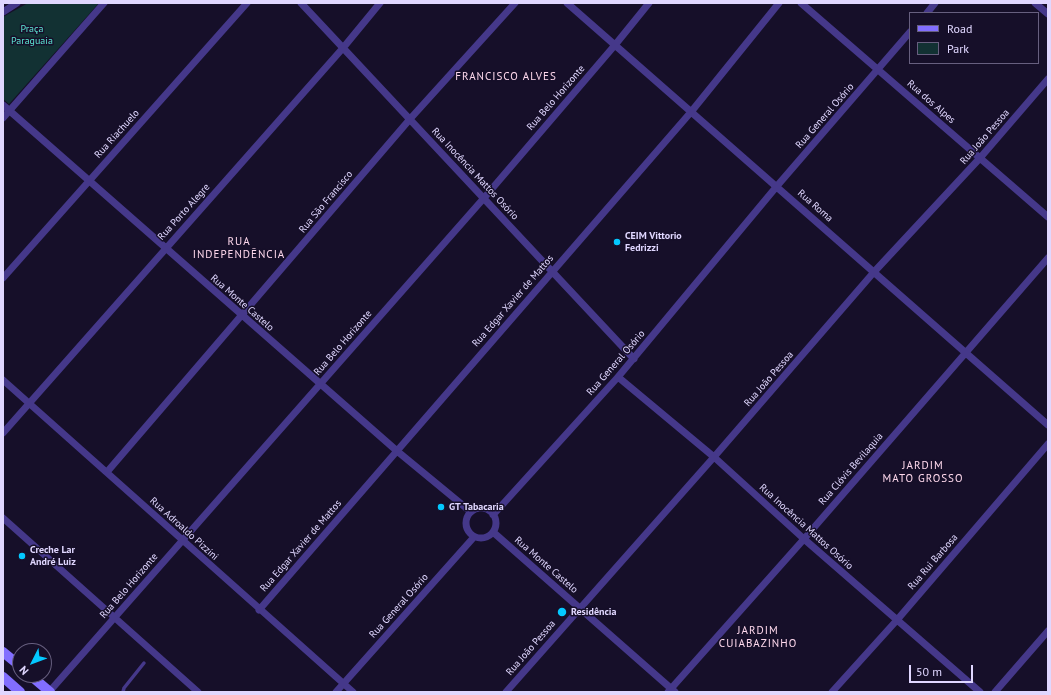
<!DOCTYPE html>
<meta charset="utf-8">
<style>
body{margin:0}
#map{position:relative;width:1051px;height:695px;overflow:hidden;background:#160f29;font-family:"PT Sans",sans-serif}
canvas{display:block}
.frame{position:absolute;inset:0;border:4px solid #e0d7ff;pointer-events:none}
.legend{position:absolute;left:909px;top:12px;width:130px;height:52px;box-sizing:border-box;background:#160f29;border:1px solid #675f7f;margin:0;padding:5px 7px;list-style:none;font-size:12px;color:#e0d7ff}
.legend li{display:flex;align-items:center;gap:8px;height:20px}
.legend b{width:20px;border:1px solid #675f7f}
.north{position:absolute;left:12px;top:643px;width:40px;height:40px;box-sizing:border-box;background:#160f29;border:1px solid #675f7f;border-radius:50%;rotate:228deg;font-size:11px;font-weight:700;line-height:16px;text-align:center;color:#e0d7ff}
.north::after{content:'';display:block;margin:auto;width:14px;height:18px;background:#03c8ff;clip-path:polygon(50% 0,100% 100%,50% 72%,0 100%)}
.scale{position:absolute;left:909px;top:665px;width:64px;height:18px;box-sizing:border-box;border:2px solid #e0d7ff;border-top:0;padding-left:5px;font-size:12px;line-height:14px;white-space:nowrap;color:#e0d7ff;-webkit-text-stroke:3px #160f29;paint-order:stroke}
</style>
<div id="map">
<canvas width="1051" height="695"></canvas>
<div class="frame"></div>
<ul class="legend">
<li><b style="height:5px;background:#826eff"></b>Road</li>
<li><b style="height:11px;background:#123133"></b>Park</li>
</ul>
<div class="north">N</div>
<div class="scale">50 m</div>
</div>
<script>
const context = document.querySelector('canvas').getContext('2d');
context.lineJoin = 'round';
function paint(path, color) {
  context.fillStyle = color;
  context.fill(path, 'evenodd');
}
function poly(rows) {
  const path = new Path2D();
  for (const r of rows) {
    if (r.length === 3) {
      path.moveTo(r[0] + r[2], r[1]);
      path.arc(r[0], r[1], r[2], 0, 2 * Math.PI);
      continue;
    }
    path.moveTo(r[0], r[1]);
    for (let i = 2; i < r.length; i += 2) path.lineTo(r[i], r[i + 1]);
  }
  return path;
}
function strokePath(path, color, width, dash) {
  context.strokeStyle = color;
  context.lineWidth = width;
  context.lineCap = dash ? 'butt' : 'round';
  context.setLineDash(dash || []);
  context.stroke(path);
}
function drawText(font, color, halo, rows, align = 'center') {
  context.font = font + ' "PT Sans",sans-serif';
  context.lineWidth = 3;
  context.setLineDash([]);
  context.textBaseline = 'middle';
  context.strokeStyle = halo;
  context.fillStyle = color;
  for (const [text, x, y, turn = 0] of rows) {
    context.save();
    context.translate(x, y);
    context.rotate((+turn || 0) * Math.PI / 180);
    context.textAlign = isNaN(turn) ? turn : align;
    if (halo) context.strokeText(text, 0, 0);
    context.fillText(text, 0, 0);
    context.restore();
  }
}
paint(poly([
 [28,3,99,3,9,104,3,99,3,17]
]), '#123133');
strokePath(poly([
 [123,692,124,688,144,663]
]), '#45388a', 3.5);
strokePath(poly([
 [301,3,634,359],
 [567,3,1048,425],
 [801,3,1048,217],
 [1035,3,1048,14],
 [3,12,17,3],
 [927,13,935,3],
 [3,105,397,451,471,512],
 [3,118,104,3],
 [3,278,247,3],
 [618,377,714,457,804,539,980,692],
 [3,380,353,692],
 [3,433,343,48,380,3],
 [107,472,410,119,515,3],
 [481,523,15],
 [493,515,618,377,777,186,910,32],
 [3,518,198,692],
 [493,532,675,692],
 [259,610,691,112,779,3],
 [49,692,484,198,615,45,649,3],
 [336,692,474,537],
 [506,692,714,457,874,272,980,158,1048,79],
 [668,692,804,539,1048,258],
 [832,692,897,620,1048,444],
 [995,692,1048,631]
]), '#45388a', 7);
strokePath(poly([
 [3,652,20,666],
 [30,675,50,692],
 [3,677,20,692]
]), '#826eff', 10);
for (const [x, y, r, color] of [
 [617,242,4,"#03c8ff"],
 [441,507,4,"#03c8ff"],
 [22,556,4,"#03c8ff"],
 [562,612,5,"#03c8ff"]
]) {
  const dot = new Path2D();
  dot.arc(x, y, r, 0, 2 * Math.PI);
  context.fillStyle = color;
  context.fill(dot);
  strokePath(dot, '#160f29', 1.5);
}
drawText('10px', '#5ce5d3', '#160f29', [
 ["Praça",32,29],
 ["Paraguaia",32,41]
]);
drawText('10px', '#e0d7ff', '#160f29', [
 ["Rua Belo Horizonte",556,98,-49],
 ["Rua dos Alpes",931,102,41],
 ["Rua General Osório",825,116,-49],
 ["Rua Riachuelo",117,134,-48],
 ["Rua João Pessoa",985,137,-49],
 ["Rua Inocência Mattos Osório",475,174,47],
 ["Rua São Francisco",326,202,-50],
 ["Rua Roma",815,206,41],
 ["Rua Porto Alegre",184,212,-48],
 ["Rua Edgar Xavier de Mattos",513,301,-49],
 ["Rua Monte Castelo",242,303,41],
 ["Rua Belo Horizonte",343,343,-49],
 ["Rua General Osório",616,363,-49],
 ["Rua João Pessoa",769,379,-49],
 ["Rua Clóvis Bevilaquia",851,469,-49],
 ["Rua Inocência Mattos Osório",806,527,42],
 ["Rua Adroaldo Pizzini",184,529,42],
 ["Rua Edgar Xavier de Mattos",301,546,-49],
 ["Rua Rui Barbosa",933,562,-49],
 ["Rua Monte Castelo",546,565,41],
 ["Rua Belo Horizonte",129,586,-49],
 ["Rua General Osório",399,606,-48],
 ["Rua João Pessoa",531,648,-49]
]);
drawText('bold 10px', '#e0d7ff', '#160f29', [
 ["CEIM Vittorio",625,236],
 ["Fedrizzi",625,248],
 ["GT Tabacaria",449,507],
 ["Creche Lar",30,550],
 ["André Luiz",30,562],
 ["Residência",571,612]
], 'left');
context.letterSpacing = '1px';
drawText('11px', '#ffd9ed', '#160f29', [
 ["FRANCISCO ALVES",506,77],
 ["RUA",239,242],
 ["INDEPENDÊNCIA",239,255],
 ["JARDIM",923,466],
 ["MATO GROSSO",923,479],
 ["JARDIM",758,631],
 ["CUIABAZINHO",758,644]
]);
context.letterSpacing = '0px';
</script>
